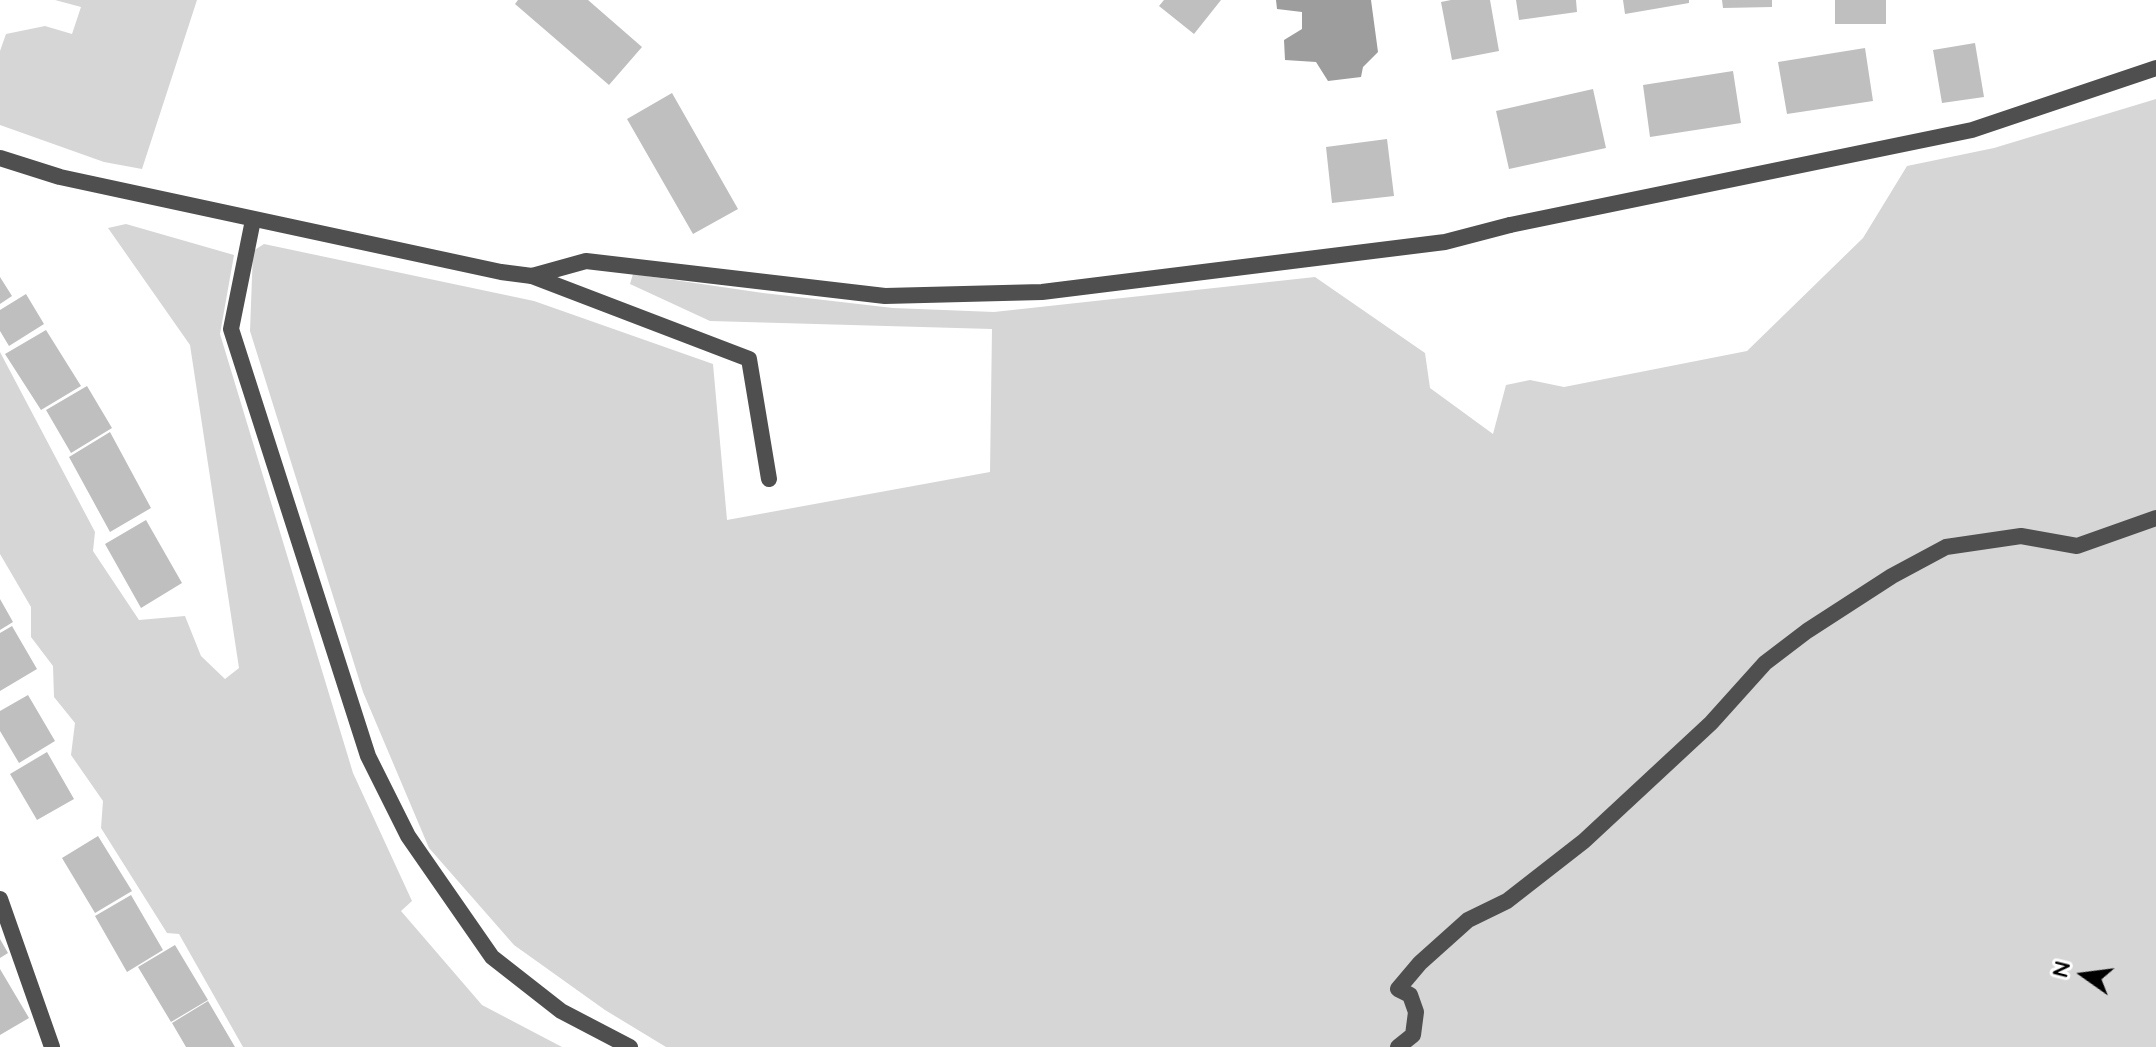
<!DOCTYPE html>
<style>
body{margin:0}
#map{position:relative;width:2156px;height:1047px;overflow:hidden;background:#fff;font-family:Quicksand,sans-serif}
canvas{display:block}
.north{position:absolute;left:2044px;top:935px;width:80px;height:80px;-webkit-text-stroke:6px #fff;paint-order:stroke;rotate:284deg;font-size:22px;font-weight:700;line-height:32px;text-align:center;color:#000}
.north::after{content:'';display:block;margin:auto;width:28px;height:36px;background:#000;clip-path:polygon(50% 0,100% 100%,50% 72%,0 100%)}
</style>
<div id="map">
<canvas width="2156" height="1047"></canvas>
<div class="north">N</div>
</div>
<script>
const context = document.querySelector('canvas').getContext('2d');
context.lineJoin = 'round';
function paint(path, color) {
  context.fillStyle = color;
  context.fill(path, 'evenodd');
}
function poly(rows) {
  const path = new Path2D();
  for (const r of rows) {
    path.moveTo(r[0], r[1]);
    for (let i = 2; i < r.length; i += 2) path.lineTo(r[i], r[i + 1]);
  }
  return path;
}
function strokePath(path, color, width, dash) {
  context.strokeStyle = color;
  context.lineWidth = width;
  context.lineCap = dash ? 'butt' : 'round';
  context.setLineDash(dash || []);
  context.stroke(path);
}
paint(poly([
 [55,0,197,0,142,169,104,162,0,125,0,51,6,34,45,26,72,34,81,7],
 [2156,99,2156,1047,666,1047,605,1010,514,945,429,848,363,692,250,331,253,251,264,244,534,301,713,364,727,520,990,472,992,329,710,321,630,284,633,274,763,293,893,308,994,312,1315,277,1425,353,1430,388,1493,434,1506,385,1530,380,1564,387,1747,351,1863,238,1907,166,1994,148],
 [126,224,234,255,220,334,353,773,412,901,401,911,482,1005,562,1047,243,1047,179,934,167,933,101,828,103,801,71,755,75,723,54,697,53,666,31,637,31,607,0,554,0,352,95,532,93,551,139,620,185,616,201,656,225,679,239,668,190,345,108,228]
]), '#d6d6d6');
paint(poly([
 [1276,0,1371,0,1378,52,1363,67,1361,77,1328,81,1316,62,1285,60,1284,40,1302,29,1302,12,1277,9]
]), '#9d9d9d');
paint(poly([
 [518,0,588,0,642,47,609,85,515,4],
 [1164,0,1221,0,1194,34,1159,6],
 [1451,0,1490,0,1499,51,1452,60,1441,2],
 [1516,0,1576,0,1577,12,1519,20],
 [1623,0,1689,0,1689,3,1625,14],
 [1722,0,1772,0,1772,7,1723,8],
 [1835,0,1886,0,1886,24,1835,24],
 [1975,43,1984,97,1942,103,1933,50],
 [1865,48,1873,101,1787,114,1778,62],
 [1733,71,1741,123,1650,137,1643,85],
 [1593,89,1606,148,1509,169,1496,111],
 [672,93,738,209,693,234,627,119],
 [1387,139,1394,196,1332,203,1326,147],
 [0,277,12,296,0,304],
 [26,294,44,324,9,346,0,331,0,310],
 [46,330,81,386,41,410,5,354],
 [87,386,112,428,71,453,46,410],
 [110,432,151,508,110,532,69,457],
 [146,520,182,583,141,608,105,544],
 [0,599,13,622,0,630],
 [12,626,37,669,0,691,0,633],
 [28,695,55,741,19,763,0,731,0,711],
 [47,752,74,799,37,820,10,774],
 [98,836,132,891,95,913,62,858],
 [131,895,163,950,127,972,95,916],
 [0,939,8,953,0,958],
 [175,945,208,1000,171,1022,138,967],
 [0,969,29,1018,0,1035],
 [208,1001,235,1047,186,1047,172,1023]
]), '#bfbfbf');
strokePath(poly([
 [253,220,231,329,368,756,408,836,492,957,561,1011,630,1047],
 [1510,225,1972,130,2156,68],
 [532,276,749,359,769,479],
 [0,899,52,1047],
 [1398,1047,1413,1035,1416,1012,1410,995,1398,989,1420,963,1468,920,1507,901,1584,841,1711,723,1765,663,1807,631,1892,576,1946,547,2021,536,2077,546,2156,518]
]), '#4f4f4f', 16);
strokePath(poly([
 [0,158,60,177,501,272,532,276,586,261,885,296,1042,292,1445,242,1510,225]
]), '#4f4f4f', 16);
</script>
